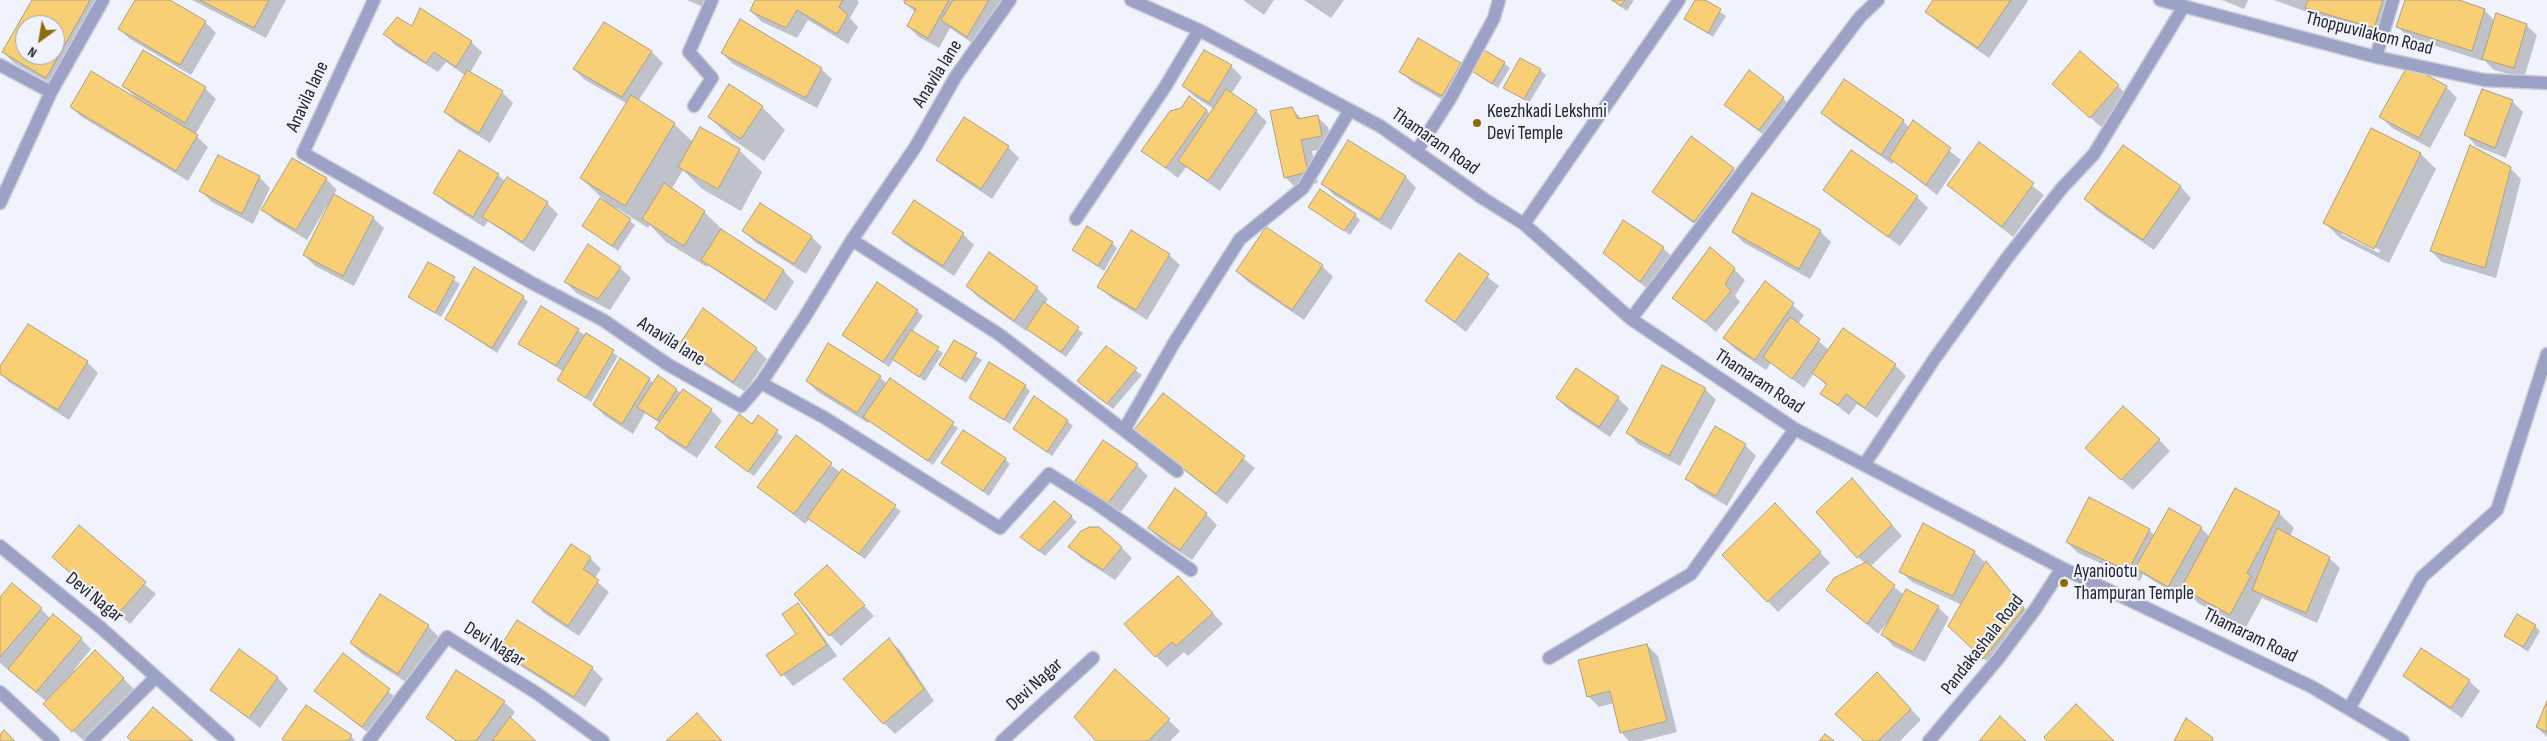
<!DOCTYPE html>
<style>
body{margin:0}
#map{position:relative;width:2547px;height:741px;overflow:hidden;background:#f1f3fc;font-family:"Sofia Sans Condensed",sans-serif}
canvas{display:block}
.north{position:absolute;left:15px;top:15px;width:50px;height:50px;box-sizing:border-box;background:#f1f3fc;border:1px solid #9fa1a9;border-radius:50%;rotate:212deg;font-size:14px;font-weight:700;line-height:20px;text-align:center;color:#23252d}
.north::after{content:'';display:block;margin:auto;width:18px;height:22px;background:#8d6a0d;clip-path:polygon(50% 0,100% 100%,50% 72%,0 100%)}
</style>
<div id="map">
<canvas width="2547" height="741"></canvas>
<div class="north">N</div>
</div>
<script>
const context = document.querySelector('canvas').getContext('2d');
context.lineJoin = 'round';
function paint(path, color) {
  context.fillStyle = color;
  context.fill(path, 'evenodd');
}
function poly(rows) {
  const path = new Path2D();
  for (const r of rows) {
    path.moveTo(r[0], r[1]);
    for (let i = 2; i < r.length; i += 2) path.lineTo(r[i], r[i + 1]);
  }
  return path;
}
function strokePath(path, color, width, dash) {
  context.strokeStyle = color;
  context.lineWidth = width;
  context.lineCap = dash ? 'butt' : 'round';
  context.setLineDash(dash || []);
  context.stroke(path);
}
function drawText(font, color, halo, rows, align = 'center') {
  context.font = font + ' "Sofia Sans Condensed",sans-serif';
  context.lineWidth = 4.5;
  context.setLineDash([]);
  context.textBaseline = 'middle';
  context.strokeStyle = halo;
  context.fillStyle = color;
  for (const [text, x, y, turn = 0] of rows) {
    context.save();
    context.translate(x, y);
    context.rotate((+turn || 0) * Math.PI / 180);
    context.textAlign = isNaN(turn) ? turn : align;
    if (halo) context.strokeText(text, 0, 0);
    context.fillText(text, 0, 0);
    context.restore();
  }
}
paint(poly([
 [33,0,94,0,102,8,57,87,14,63,3,52],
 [25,25,55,25,55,55,25,55],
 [136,0,168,0,205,22,216,33,191,75,130,39,119,29],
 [192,0,286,0,266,38],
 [687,0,717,0,712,11],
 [756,0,857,0,859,2,850,18,858,27,848,44,808,20,797,38,762,22,751,11],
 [902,0,1004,0,978,47,950,28,939,48,919,37,908,26,916,13],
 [1243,0,1274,0,1264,15],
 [1304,0,1344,0,1331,18],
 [1611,0,1634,0,1627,11],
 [1696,0,1702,0,1726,16,1713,37,1685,19],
 [1934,0,2027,0,2028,1,1989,58,1937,22,1926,11],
 [2222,0,2248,0,2244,9],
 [2274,0,2386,0,2395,9,2385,38,2318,18,2308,9,2307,12],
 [2407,0,2456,0,2484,10,2495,21,2526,25,2537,35,2524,78,2494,70,2483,59,2483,61,2408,37,2398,27],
 [604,24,652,52,663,63,638,101,674,124,693,142,739,150,762,172,741,211,702,189,683,170,671,190,704,212,726,233,784,271,794,282,776,311,708,265,707,267,666,242,650,225,648,228,617,208,616,210,635,225,618,251,583,226,606,202,581,178,628,104,585,80,574,69],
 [412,28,471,42,482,52,470,73,502,92,513,103,490,143,456,122,445,112,466,76,446,62,438,72,395,45,385,34],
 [1205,51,1231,66,1242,77,1231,94,1256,111,1267,122,1220,191,1186,167,1178,178,1143,151,1206,110,1210,114,1214,109,1195,97,1184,86],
 [722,53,821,69,832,79,817,108,733,64],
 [1504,63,1510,68,1498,88,1473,71],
 [1460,64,1471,74,1453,106,1412,82,1401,72],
 [1540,70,1546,75,1529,103,1505,87],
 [124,86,205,88,216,99,195,135,208,147,188,181,82,117,71,107,135,97],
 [2118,86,2129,97,2101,127,2064,94],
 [2446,87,2457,98,2430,148,2392,128,2381,117],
 [1783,98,1793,109,1770,140,1725,105],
 [2512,101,2523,112,2506,158,2476,146,2466,135],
 [762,107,785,130,764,161,732,139,709,117],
 [1291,108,1302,119,1317,117,1328,127,1332,147,1312,151,1318,183,1296,188,1285,177],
 [1823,113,1903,121,1910,128,1913,122,1961,160,1937,195,1894,161,1892,164,1834,124],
 [2372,130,2421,154,2436,169,2389,263,2340,238,2325,223],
 [2341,231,2380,250,2379,253,2341,234],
 [1348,142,1406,177,1416,188,1391,230,1334,195,1323,184],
 [1979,144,2044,195,2013,237,1948,185],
 [1008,147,1019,158,992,199,949,170,938,159],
 [2123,147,2181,187,2191,198,2154,250,2096,210,2086,199],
 [460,152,498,175,506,182,547,203,558,214,534,252,488,221,484,227,446,203,435,192],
 [1852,152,1917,197,1928,208,1900,246,1836,200,1825,190],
 [2510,168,2521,179,2496,278,2442,262,2431,251],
 [1733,169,1744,180,1705,232,1665,202,1654,191],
 [259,177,270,188,253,224,212,202,201,191],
 [326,179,337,190,333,195,373,218,384,228,354,286,315,266,304,255,329,207,327,206,307,240,274,220,263,209],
 [1310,207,1355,215,1360,220,1350,235],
 [744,231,812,237,822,247,806,274,755,242],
 [1820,231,1831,242,1810,279,1744,243,1733,232],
 [894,233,963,234,974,245,954,276,905,244],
 [1112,243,1117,248,1104,271,1074,250],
 [1663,248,1674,259,1651,292,1604,253],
 [990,254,1037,288,1048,299,1045,304,1083,333,1066,357,1027,329,1026,331,978,297,967,286],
 [1169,255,1180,265,1147,320,1110,297,1099,286],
 [1460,255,1499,286,1466,332,1426,301],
 [428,263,460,284,441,317,409,297],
 [1322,266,1333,277,1304,320,1248,282,1237,271],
 [620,268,631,278,610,310,576,293,566,282],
 [1734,269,1745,280,1735,296,1740,302,1716,332,1674,297],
 [1765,282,1804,315,1798,324,1829,350,1843,330,1895,365,1906,376,1877,418,1857,404,1849,415,1821,393,1827,386,1814,373,1804,388,1771,363,1766,370,1735,349,1724,338],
 [523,297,528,302,497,353,446,319],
 [542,308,618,356,591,402,559,380,564,372,520,344],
 [917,311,923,316,912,332,943,353,925,381,894,359,889,367,843,335],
 [28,326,87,362,98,373,69,420,9,382,0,373,0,368],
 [955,342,982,360,966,383,941,364],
 [681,345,756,349,767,359,745,392,691,356],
 [1106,348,1142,375,1113,409,1084,386],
 [880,377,887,384,958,428,933,465,869,421,868,423,818,392,807,381],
 [649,379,654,384,676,390,711,410,722,421,697,458,668,439,657,428,660,423,645,413,633,434,605,416,594,405],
 [1025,386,1030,391,1010,424,971,398],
 [1705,389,1716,400,1680,466,1638,444,1628,433],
 [1164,394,1255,468,1227,504,1147,441],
 [1557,398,1618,398,1629,409,1610,437,1568,409],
 [758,417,783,437,754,476,721,452],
 [1067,421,1073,426,1052,456,1014,429],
 [796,437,841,473,901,511,865,559,809,519,805,524,759,487],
 [2159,440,2170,451,2133,490,2098,458],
 [1745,445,1756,456,1727,506,1698,489,1687,478],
 [1005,459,1010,464,989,496,943,463],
 [1137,465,1148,476,1120,513,1087,492,1076,481],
 [1852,480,1902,536,1870,567,1904,595,1938,607,1949,618,1925,662,1893,646,1883,635,1892,617,1878,634,1827,590,1866,564,1858,557],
 [1055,503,1077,522,1045,556,1027,542],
 [2279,513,2294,528,2290,536,2329,558,2340,568,2317,623,2262,598,2245,629,2198,603,2184,589,2179,597,2143,574,2140,581,2078,553,2067,542,2149,530,2154,535,2201,528,2210,537],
 [1206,514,1217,525,1192,560,1160,539,1149,528],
 [1785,516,1830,563,1778,612,1723,555],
 [79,527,156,594,130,624,54,557],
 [1070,547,1121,547,1132,558,1115,580,1081,558],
 [1974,552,1997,574,2034,620,1995,669,1960,637,1962,605,1912,582,1901,572],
 [590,558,601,569,594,579,609,592,579,636,544,613,533,602],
 [837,577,874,616,841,646,830,635],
 [1189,588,1223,624,1188,656,1184,652,1167,667,1156,656],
 [0,599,41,609,51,619,81,639,91,649,74,670,76,671,95,651,134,689,84,741,56,715,47,702,0,663],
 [798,605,808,615,837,656,793,686,767,655,797,634],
 [428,626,439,637,409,684,362,654,351,643],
 [2535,626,2540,631,2528,652,2506,636],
 [889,640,900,650,934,701,895,734,884,723],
 [1647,645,1658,656,1677,732,1641,741,1629,741,1621,732,1614,703,1599,707,1588,696],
 [500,650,592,668,603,679,585,707,511,660],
 [240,651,278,678,288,689,260,728,212,690],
 [343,655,400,701,373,737,316,691],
 [1115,671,1180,731,1170,741,1098,741],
 [2405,675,2469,681,2480,691,2462,718,2416,686],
 [1888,684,1921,720,1900,741,1865,741],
 [504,702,515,712,510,719,534,741,455,741,428,718],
 [2547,704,2547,737,2537,727],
 [351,736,355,741,286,741]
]), '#0003');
const building = poly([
 [32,0,90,0,46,78,2,52,32,0],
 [25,25,55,25,55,55,25,55,25,25],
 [135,0,170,0,206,21,180,65,118,29,135,0],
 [200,0,269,0,254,28,200,0],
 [755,0,843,0,839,7,848,15,837,34,797,10,786,28,750,11,755,0],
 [906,0,949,0,928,38,907,26,916,9,904,3,906,0],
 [953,0,989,0,967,37,941,20,953,0],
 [1612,0,1625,0,1621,6,1612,0],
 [1695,0,1705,0,1721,9,1708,33,1684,19,1695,0],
 [1933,0,2011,0,1978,48,1925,12,1933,0],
 [2308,0,2383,0,2374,28,2305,8,2308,0],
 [2405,0,2459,0,2485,9,2472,51,2396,27,2405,0],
 [420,8,472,41,456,67,434,52,426,63,383,34,397,17,412,26,420,8],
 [2496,13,2527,24,2514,68,2482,59,2496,13],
 [740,19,822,68,806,98,721,53,740,19],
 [604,22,652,51,622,97,573,69,604,22],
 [1418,38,1461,63,1442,96,1399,72,1418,38],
 [143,50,206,87,185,123,122,86,143,50],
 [1204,50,1232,65,1209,103,1182,86,1204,50],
 [1484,50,1505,62,1492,84,1472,71,1484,50],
 [2080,51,2119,85,2090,118,2052,84,2080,51],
 [1520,58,1541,69,1524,99,1503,88,1520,58],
 [2408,65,2447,86,2419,138,2379,117,2408,65],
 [467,70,503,91,479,133,444,112,467,70],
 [1749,70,1784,97,1759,130,1724,105,1749,70],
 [91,71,198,135,176,171,70,107,91,71],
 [1844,79,1904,120,1881,155,1821,113,1844,79],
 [729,84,763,106,741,139,708,117,729,84],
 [1226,89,1257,110,1208,181,1178,161,1226,89],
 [2482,89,2513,100,2495,148,2464,135,2482,89],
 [631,95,675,123,625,206,580,178,631,95],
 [1189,96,1207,110,1166,168,1141,151,1170,111,1181,108,1189,96],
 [1292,107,1298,119,1318,115,1322,136,1301,140,1308,172,1284,178,1270,111,1292,107],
 [964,117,1009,146,981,189,936,160,964,117],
 [1913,120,1951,148,1926,185,1889,158,1913,120],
 [700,127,740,149,718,189,678,167,700,127],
 [2371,128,2421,153,2374,249,2323,223,2371,128],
 [1691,136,1734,168,1694,222,1652,192,1691,136],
 [1348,140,1406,176,1380,220,1321,184,1348,140],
 [1979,142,2034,183,2002,227,1947,185,1979,142],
 [2123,145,2181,186,2143,240,2084,199,2123,145],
 [2470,145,2511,167,2485,268,2430,251,2470,145],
 [459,150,499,174,473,217,433,193,459,150],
 [1851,150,1918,196,1888,237,1823,190,1851,150],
 [218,155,260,176,242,214,199,191,218,155],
 [292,158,327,178,296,230,261,210,292,158],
 [507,177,548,202,523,242,482,217,507,177],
 [664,183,705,211,684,246,642,219,664,183],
 [1320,189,1356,214,1344,231,1308,207,1320,189],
 [1752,193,1821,230,1799,269,1732,232,1752,193],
 [334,194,374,217,343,276,303,255,334,194],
 [600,198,631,219,612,246,582,226,600,198],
 [914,200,964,233,943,266,892,233,914,200],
 [760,203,812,236,794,264,742,231,760,203],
 [1623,220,1664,247,1640,282,1603,253,1623,220],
 [1087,226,1113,242,1098,266,1072,250,1087,226],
 [1266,227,1323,265,1292,310,1236,271,1266,227],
 [721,229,784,270,765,301,701,260,721,229],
 [1131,230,1170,254,1136,310,1097,287,1131,230],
 [588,244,621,267,598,299,564,282,588,244],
 [1710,247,1735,268,1725,284,1731,291,1705,322,1672,298,1710,247],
 [989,252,1038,287,1014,321,966,286,989,252],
 [1459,253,1489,274,1455,322,1425,301,1459,253],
 [428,262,455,277,435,313,408,297,428,262],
 [474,267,524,296,492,348,445,319,474,267],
 [1765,281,1794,303,1755,360,1723,338,1765,281],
 [877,282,918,310,883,362,842,335,877,282],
 [1044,302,1079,327,1061,352,1026,329,1044,302],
 [541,306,579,329,556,366,518,344,541,306],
 [703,308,757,348,733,382,679,345,703,308],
 [1790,317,1820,339,1792,379,1763,357,1790,317],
 [28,324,88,361,58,410,0,374,0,366,28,324],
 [1843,328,1896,364,1865,408,1846,394,1838,405,1820,394,1827,384,1812,373,1843,328],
 [911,330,939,347,919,377,892,359,911,330],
 [586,333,614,350,586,398,557,380,586,333],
 [954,340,977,353,961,379,939,365,954,340],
 [828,343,881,376,857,413,806,381,828,343],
 [1106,346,1137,368,1107,404,1077,381,1106,346],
 [620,358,650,378,622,424,593,405,620,358],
 [989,362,1026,385,1004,420,969,398,989,362],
 [1662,365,1706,388,1669,456,1626,433,1662,365],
 [1576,368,1619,397,1599,427,1556,398,1576,368],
 [658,375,677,389,657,420,637,407,658,375],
 [890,378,954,422,928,461,863,417,890,378],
 [683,389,712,409,686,448,655,428,683,389],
 [1163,393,1245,456,1216,494,1134,430,1163,393],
 [1034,396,1068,420,1047,452,1013,429,1034,396],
 [2123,406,2160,439,2121,480,2085,448,2123,406],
 [739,414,752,424,758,415,778,430,748,472,715,447,739,414],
 [1715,426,1746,444,1716,496,1685,479,1715,426],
 [963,430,1006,458,983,491,941,463,963,430],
 [796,435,832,463,794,514,757,487,796,435],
 [1103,440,1138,464,1108,503,1075,481,1103,440],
 [842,469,896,505,859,554,807,518,842,469],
 [1852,478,1892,525,1857,558,1816,512,1852,478],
 [1175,488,1207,513,1180,550,1148,528,1175,488],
 [2235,488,2280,512,2247,573,2251,576,2230,615,2181,588,2235,488],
 [2089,497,2150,529,2128,571,2066,542,2089,497],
 [1054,501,1072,516,1039,551,1020,537,1054,501],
 [1775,503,1821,552,1767,602,1722,555,1775,503],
 [2169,508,2202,527,2168,587,2135,568,2169,508],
 [1923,523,1975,551,1953,596,1899,572,1923,523],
 [79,525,146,582,118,614,52,557,79,525],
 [1089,527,1099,527,1122,547,1103,570,1068,547,1080,532,1089,527],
 [2277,528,2330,557,2306,613,2252,590,2277,528],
 [571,544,591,557,583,569,599,580,568,626,532,602,571,544],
 [1986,561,2024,608,1983,659,1948,626,1986,561],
 [1866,562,1895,585,1867,624,1826,590,1834,578,1866,562],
 [827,565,865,605,829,636,794,594,827,565],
 [1178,576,1213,613,1176,646,1172,642,1155,657,1124,624,1178,576],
 [12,583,42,608,0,657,0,597,12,583],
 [1906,589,1939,606,1913,652,1881,635,1906,589],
 [380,594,429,625,398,674,350,643,380,594],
 [798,603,827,645,781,676,766,655,796,634,782,614,798,603],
 [53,614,82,638,36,692,8,669,53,614],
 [2517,614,2536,625,2523,647,2504,636,2517,614],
 [517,620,593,667,574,697,498,650,517,620],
 [889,638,924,689,883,724,843,679,889,638],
 [1647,644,1667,721,1620,733,1610,691,1587,697,1578,660,1647,644],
 [2421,648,2470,680,2451,708,2403,676,2421,648],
 [239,649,278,677,249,718,210,690,239,649],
 [95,650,124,678,72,732,43,704,95,650],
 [343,653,390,689,362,727,314,691,343,653],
 [1115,669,1170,719,1148,741,1096,741,1074,717,1115,669],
 [456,670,505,701,476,741,457,741,426,718,456,670],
 [1877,672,1911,709,1878,741,1864,741,1835,714,1877,672],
 [2547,701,2547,732,2536,727,2547,701],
 [2076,704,2114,741,2047,741,2044,737,2076,704],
 [306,705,352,735,348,741,285,741,282,739,306,705],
 [153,707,193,741,131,741,127,737,153,707],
 [697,713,722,741,666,741,697,713],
 [2000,716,2026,741,1979,741,2000,716],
 [510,717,536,741,492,741,510,717],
 [2186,718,2213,738,2212,741,2174,741,2186,718],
 [4,730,15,741,0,741,0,735,4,730],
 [1825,734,1834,741,1819,741,1825,734]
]);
paint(building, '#f9cf75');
strokePath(building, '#a99f8a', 1);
const minor = poly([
 [374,0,303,153,532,283,603,320,667,364,741,406,761,383,804,318,852,240,916,146,956,76,1010,0],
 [1131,0,1199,30,1380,126,1484,199,1524,224,1631,319,1795,429,2062,568,2312,687,2403,741],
 [2160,0,2376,57,2484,80,2547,83],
 [2376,57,2393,0],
 [0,65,51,92],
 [694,106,712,78,689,52,712,0],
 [1416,152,1450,99,1494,18,1499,0],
 [0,203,51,92,103,0],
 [1076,219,1165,87,1199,30],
 [1524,224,1679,0],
 [852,240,1000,335,1177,471],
 [1631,319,1860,17,1878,0],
 [761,383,825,418,1000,528,1049,474,1097,504,1191,570],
 [1124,430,1174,343,1240,239,1303,188,1350,110],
 [1864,465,1935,358,2007,258,2062,188,2094,154,2184,6],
 [0,546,100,627,228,741],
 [1549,658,1691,574,1795,429],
 [0,692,53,741],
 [2349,709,2422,577,2497,510,2547,354],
 [91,741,156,677],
 [369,741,447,637,538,694,603,741],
 [1002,741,1093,658],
 [1929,741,1998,659,2036,608,2062,568]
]);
strokePath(minor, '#ccced7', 15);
strokePath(minor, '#9ca1c6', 12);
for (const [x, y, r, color] of [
 [1477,123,5,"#8d6a0d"],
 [2064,583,5,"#8d6a0d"]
]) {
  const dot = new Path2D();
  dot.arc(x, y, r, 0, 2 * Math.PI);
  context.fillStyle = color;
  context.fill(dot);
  strokePath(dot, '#f1f3fc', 2);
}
drawText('19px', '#23252d', '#f1f3fc', [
 ["Thoppuvilakom Road",2369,34,14],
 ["Anavila lane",938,74,-58],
 ["Anavila lane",308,97,-65],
 ["Thamaram Road",1435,142,35],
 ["Anavila lane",671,342,32],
 ["Thamaram Road",1759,382,33],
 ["Devi Nagar",94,598,39],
 ["Thamaram Road",2250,636,26],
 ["Devi Nagar",494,645,32],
 ["Pandakashala Road",1983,645,-52],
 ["Devi Nagar",1035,685,-42]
]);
drawText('19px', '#23252d', '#f1f3fc', [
 ["Keezhkadi Lekshmi",1487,112],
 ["Devi Temple",1487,134],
 ["Ayaniootu",2074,572],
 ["Thampuran Temple",2074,594]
], 'left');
</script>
